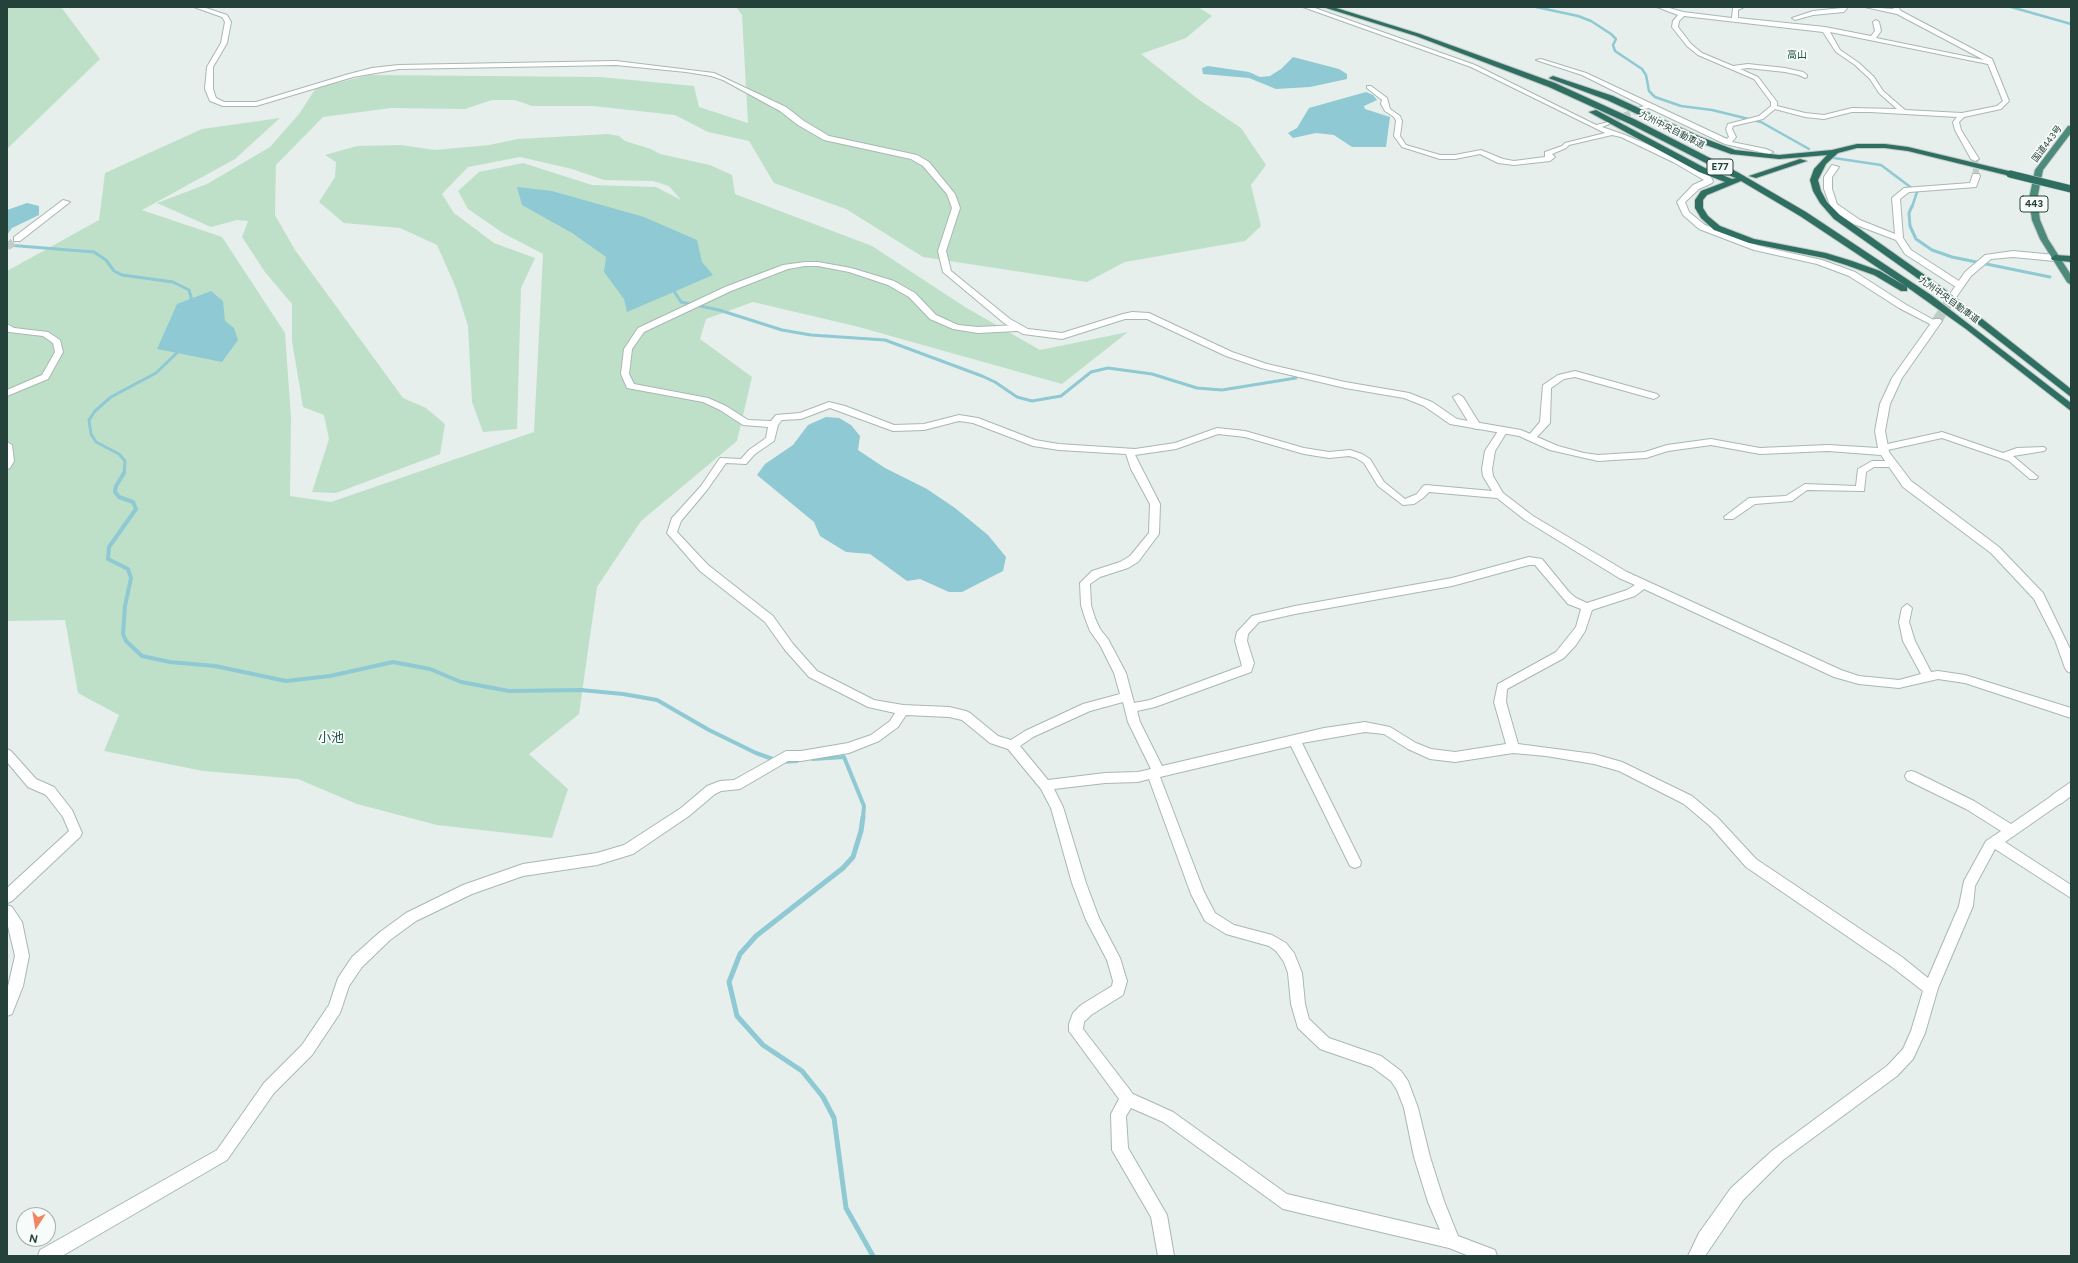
<!DOCTYPE html>
<meta charset="utf-8">
<style>
body{margin:0}
#map{position:relative;width:2078px;height:1263px;overflow:hidden;background:#e6efeb;font-family:Figtree,sans-serif}
canvas{display:block}
.frame{position:absolute;inset:0;border:8px solid #24423a;pointer-events:none}
.north{position:absolute;left:16px;top:1207px;width:40px;height:40px;box-sizing:border-box;background:#f7fbf9;border:1px solid #a3b1ad;border-radius:50%;rotate:192deg;font-size:11px;font-weight:700;line-height:16px;text-align:center;color:#24423a}
.north::after{content:'';display:block;margin:auto;width:14px;height:18px;background:#f4845f;clip-path:polygon(50% 0,100% 100%,50% 72%,0 100%)}
</style>
<div id="map">
<canvas width="2078" height="1263"></canvas>
<div class="frame"></div>
<div class="north">N</div>
</div>
<script>
const context = document.querySelector('canvas').getContext('2d');
context.lineJoin = 'round';
function paint(path, color) {
  context.fillStyle = color;
  context.fill(path, 'evenodd');
}
function poly(rows) {
  const path = new Path2D();
  for (const r of rows) {
    path.moveTo(r[0], r[1]);
    for (let i = 2; i < r.length; i += 2) path.lineTo(r[i], r[i + 1]);
  }
  return path;
}
function strokePath(path, color, width, dash) {
  context.strokeStyle = color;
  context.lineWidth = width;
  context.lineCap = dash ? 'butt' : 'round';
  context.setLineDash(dash || []);
  context.stroke(path);
}
function drawText(font, color, halo, rows, align = 'center') {
  context.font = font + ' Figtree,"Noto Sans JP",sans-serif';
  context.lineWidth = 3.5;
  context.setLineDash([]);
  context.textBaseline = 'middle';
  context.strokeStyle = halo;
  context.fillStyle = color;
  for (const [text, x, y, turn = 0] of rows) {
    context.save();
    context.translate(x, y);
    context.rotate((+turn || 0) * Math.PI / 180);
    context.textAlign = isNaN(turn) ? turn : align;
    if (halo) context.strokeText(text, 0, 0);
    context.fillText(text, 0, 0);
    context.restore();
  }
}
paint(poly([
 [7,7,61,7,100,59,7,149],
 [736,7,1198,7,1212,16,1186,38,1141,54,1198,99,1241,128,1266,165,1251,185,1261,226,1245,241,1125,262,1087,282,923,257,846,209,774,183,749,141,708,132,675,115,593,106,532,106,515,100,492,100,465,109,391,108,323,117,276,165,275,215,295,250,403,398,426,408,445,424,440,454,336,493,312,492,329,439,324,415,303,407,292,341,292,304,265,272,242,237,248,221,237,220,211,227,157,203,207,184,270,147,299,114,316,88,369,75,600,77,694,86,699,107,748,123,742,15],
 [280,118,235,159,142,210,222,237,285,333,291,418,290,496,331,502,534,432,543,254,503,233,468,209,458,191,479,172,523,163,592,185,656,187,681,200,669,186,653,181,604,180,572,169,520,157,468,167,442,194,454,213,494,243,535,258,521,288,517,429,483,432,472,402,468,326,456,288,437,245,400,228,344,223,319,202,335,177,336,162,325,155,357,146,401,145,435,150,489,145,518,139,608,134,619,136,625,141,651,149,660,154,710,165,732,175,735,194,872,246,965,307,1040,350,1128,332,1062,384,855,326,753,302,706,319,700,339,752,377,737,441,641,521,597,587,579,714,529,754,568,789,552,838,437,825,357,804,298,779,203,771,104,751,119,715,78,693,65,620,7,621,7,271,99,220,105,173,202,129]
]), '#bfe0c8');
paint(poly([
 [1293,57,1339,69,1347,74,1347,79,1310,87,1276,89,1249,78,1203,74,1202,68,1208,66,1249,72,1260,77,1270,76,1281,69],
 [1366,92,1373,95,1377,100,1364,106,1365,109,1390,117,1386,147,1352,147,1334,135,1316,133,1293,138,1288,133,1297,128,1309,108],
 [517,187,552,191,644,217,697,240,702,262,713,275,627,312,624,299,604,272,606,257,572,233,522,205],
 [27,203,39,206,39,215,12,228,7,235,7,210],
 [211,291,223,301,225,321,234,328,238,340,222,362,157,349,177,304],
 [826,417,839,418,851,425,860,436,858,450,885,468,927,489,955,508,988,535,1006,557,1003,571,962,592,949,592,920,579,907,581,870,554,846,552,820,536,814,522,757,475,765,464,793,445,808,425]
]), '#8ec9d4');
strokePath(poly([
 [1536,7,1578,16,1591,21,1611,34,1616,39,1613,45,1615,51,1642,69,1646,75,1649,91,1655,97,1681,106,1712,110,1761,122,1809,149],
 [2011,7,2071,24],
 [1834,158,1881,165,1917,192,1912,207]
]), '#8ec9d4', 2.5);
strokePath(poly([
 [1912,206,1909,213,1910,226,1916,239,1932,250,1952,257,2050,277],
 [7,245,94,252,106,260,114,271,122,275,173,282,189,290,193,304],
 [672,288,681,302,719,310,782,330,811,335,885,340,982,376,995,382,1017,397,1032,401,1061,396,1091,372,1108,368,1152,374,1197,388,1222,390,1296,378],
 [124,474,125,461,119,454,96,442,91,434,89,420,95,411,111,397,156,373,181,349]
]), '#8ec9d4', 3);
strokePath(poly([
 [124,473,116,486,115,492,119,497,133,502,136,509,109,547,108,559,128,569,131,578,125,606,123,634,126,641,142,656,170,662,215,666,286,681,330,676,393,662,430,669,461,682,509,691,581,690,623,694,657,700,709,730,756,753,781,762,797,761],
 [813,759,844,757,864,806,863,818]
]), '#8ec9d4', 4);
strokePath(poly([
 [863,817,861,831,853,857,843,868,756,936,740,954,729,982,737,1016,763,1045,802,1071,823,1097,834,1118,846,1208,873,1256]
]), '#8ec9d4', 5);
strokePath(poly([
 [1607,123,1640,109],
 [1975,159,1976,176]
]), '#bfccc8', 6, [6, 3.5]);
strokePath(poly([
 [7,247,17,239]
]), '#bfccc8', 8, [8, 4.5]);
strokePath(poly([
 [1937,321,1952,297]
]), '#bfccc8', 10, [10, 4.5]);
const minor = poly([
 [1303,7,1312,7,1475,65,1596,125,1609,122,1609,124,1602,127,1625,135,1679,158,1710,176,1713,181,1712,183,1699,189,1685,202,1689,212,1705,225,1759,246,1822,260,1855,272,1905,304,1939,323,1938,325,1932,325,1899,308,1849,276,1817,264,1754,250,1699,229,1683,215,1677,202,1693,185,1704,180,1673,162,1621,137,1612,135,1569,145,1566,148,1552,154,1555,157,1550,161,1514,165,1498,163,1480,154,1455,159,1440,159,1402,147,1394,136,1396,121,1394,117,1385,111,1381,104,1382,100,1367,88,1367,86,1371,86,1387,98,1390,109,1400,116,1402,121,1400,136,1406,145,1440,155,1455,155,1481,150,1503,159,1514,161,1545,157,1545,152,1562,146,1565,143,1605,133,1471,67,1303,7],
 [1657,7,1666,7,1683,12,1732,18,1733,8,1744,7,1738,10,1738,18,1825,27,1871,36,1875,31,1873,22,1876,20,1879,22,1881,31,1876,38,1984,60,1897,14,1865,7,1894,9,1892,7,1898,7,1901,11,1992,59,2009,101,2001,109,1964,117,1959,122,1961,130,1979,159,1975,161,1971,159,1955,130,1953,122,1957,117,1870,112,1852,112,1824,119,1805,117,1775,109,1763,119,1733,126,1732,129,1736,137,1732,142,1766,149,1773,152,1769,154,1725,144,1649,108,1638,110,1638,108,1644,106,1582,75,1536,60,1541,59,1586,73,1727,139,1729,137,1726,129,1728,124,1759,116,1771,106,1771,102,1754,79,1698,55,1687,46,1672,27,1673,21,1678,15,1657,7],
 [1684,16,1823,32,1836,52,1855,65,1870,79,1879,93,1897,109,1852,108,1824,115,1805,113,1777,106,1777,102,1758,77,1740,69,1748,68,1785,72,1799,75,1805,78,1807,77,1807,75,1803,72,1785,68,1748,64,1733,66,1702,53,1691,44,1678,27,1679,21,1684,16],
 [1830,32,1988,64,2003,101,1997,106,1962,113,1905,110,1883,91,1874,77,1859,63,1840,50,1830,32],
 [1842,7,1848,7,1844,12,1813,15,1795,20,1792,18,1813,11,1842,8,1842,7],
 [1832,165,1839,167,1832,177,1832,189,1837,204,1860,220,1895,234,1892,198,1904,188,1970,183,1973,174,1979,174,1980,176,1976,187,1909,192,1900,199,1903,238,1911,250,1962,283,1962,287,1956,287,1905,254,1896,240,1854,224,1838,214,1830,205,1824,189,1824,177,1832,165],
 [63,200,70,202,20,241,14,241,14,237,63,200],
 [805,262,818,262,851,268,894,281,915,293,936,315,958,325,978,327,1017,325,1021,328,1017,331,978,333,953,329,930,319,909,297,888,285,849,272,818,266,805,266,788,269,731,291,644,332,632,349,629,374,634,384,708,398,726,406,748,420,771,421,776,415,800,413,829,402,845,406,894,425,924,424,959,415,978,418,1035,440,1059,444,1135,449,1175,443,1217,428,1245,431,1304,448,1329,452,1350,450,1362,454,1370,459,1384,482,1405,499,1417,494,1423,486,1426,485,1492,491,1483,476,1482,469,1485,451,1500,428,1506,428,1508,430,1495,451,1492,469,1493,476,1503,493,1533,516,1627,572,1841,670,1859,676,1899,680,1921,674,1903,641,1899,622,1902,608,1907,604,1912,608,1909,622,1915,641,1931,672,1938,671,1965,675,2071,708,2071,718,1965,683,1938,679,1899,688,1859,684,1834,677,1644,589,1635,596,1592,610,1585,631,1576,645,1564,658,1507,689,1506,702,1518,744,1594,754,1622,762,1692,796,1718,818,1756,859,1902,957,1928,978,1959,906,1964,881,1986,841,2001,831,1966,809,1907,780,1905,776,1907,772,1911,771,1915,772,1974,801,2011,824,2053,795,2057,794,2061,795,2063,799,2061,803,2005,842,2071,885,2071,898,1995,849,1975,886,1973,906,1938,988,1925,1033,1913,1059,1897,1076,1783,1160,1743,1200,1705,1256,1688,1256,1699,1233,1731,1188,1773,1150,1887,1066,1903,1049,1911,1031,1923,991,1892,967,1746,867,1710,826,1684,804,1619,771,1594,764,1546,756,1513,753,1455,762,1430,759,1408,749,1384,734,1365,732,1302,743,1361,862,1360,866,1355,868,1350,866,1291,746,1160,777,1204,892,1215,913,1234,925,1272,935,1286,943,1294,953,1302,973,1305,1004,1309,1019,1329,1038,1381,1056,1401,1071,1408,1081,1418,1108,1430,1157,1444,1201,1458,1236,1495,1250,1497,1256,1469,1256,1449,1248,1283,1209,1163,1122,1131,1108,1126,1116,1128,1148,1167,1215,1174,1256,1158,1256,1151,1217,1112,1150,1111,1114,1119,1099,1069,1031,1069,1024,1073,1013,1081,1005,1112,986,1113,981,1107,960,1086,920,1072,883,1051,808,1041,789,1008,749,990,743,962,720,949,717,906,715,898,727,879,741,849,753,801,761,788,761,740,789,721,791,715,794,689,816,633,854,597,865,523,876,472,894,416,921,390,940,362,967,349,986,340,1013,312,1055,274,1093,227,1160,62,1256,38,1256,40,1250,217,1150,264,1083,302,1045,329,1005,338,978,352,957,380,932,406,913,463,885,523,864,597,853,624,845,681,808,707,786,720,781,734,780,786,751,801,751,848,743,871,735,890,721,895,713,868,707,809,677,785,650,765,622,700,571,667,533,672,518,701,486,720,458,741,459,749,450,766,438,768,427,743,425,720,410,703,402,627,388,621,374,624,349,638,328,725,287,783,265,805,262],
 [830,408,893,431,924,430,959,421,973,423,1033,446,1059,450,1126,454,1131,469,1150,504,1149,533,1130,556,1120,562,1092,571,1080,583,1081,605,1085,618,1090,631,1100,645,1114,673,1120,694,1083,704,1025,731,1011,740,998,736,970,713,966,711,949,707,903,705,874,700,817,671,793,644,773,616,708,565,677,532,681,521,707,490,726,463,746,464,755,454,774,441,778,425,782,420,801,419,830,408],
 [1218,434,1245,437,1304,454,1329,458,1349,456,1356,458,1364,463,1378,486,1403,505,1414,504,1423,498,1429,492,1497,498,1525,520,1619,578,1635,585,1627,590,1587,603,1576,598,1569,592,1542,559,1529,557,1452,578,1295,606,1256,615,1252,616,1237,632,1235,641,1242,666,1150,700,1134,703,1126,673,1108,639,1100,629,1095,618,1091,605,1090,584,1100,577,1128,568,1138,562,1159,534,1160,504,1135,455,1176,449,1218,434],
 [1529,565,1535,565,1568,604,1581,609,1576,627,1556,652,1498,684,1494,702,1506,744,1455,752,1431,749,1416,743,1390,727,1365,722,1324,728,1162,766,1140,722,1137,711,1155,707,1251,672,1254,663,1247,641,1248,634,1259,622,1295,614,1452,586,1529,565],
 [1123,702,1128,722,1151,769,1138,772,1105,773,1048,780,1020,746,1033,737,1090,711,1123,702],
 [1149,779,1191,894,1205,921,1226,934,1269,946,1276,951,1284,962,1288,973,1291,1004,1298,1028,1320,1049,1372,1067,1391,1081,1397,1090,1404,1108,1414,1157,1428,1202,1440,1230,1287,1194,1173,1112,1133,1094,1083,1029,1084,1022,1091,1015,1123,995,1127,981,1120,958,1099,918,1086,883,1063,807,1054,789,1105,783,1138,782,1149,779],
 [7,324,14,328,48,332,60,340,63,352,48,379,7,396,7,390,42,375,55,352,53,343,43,336,9,332,7,331,7,324],
 [1575,371,1657,394,1659,396,1654,399,1575,377,1564,379,1551,388,1550,423,1534,440,1528,440,1526,438,1528,436,1540,422,1543,385,1558,375,1575,371],
 [1458,394,1463,397,1481,426,1479,428,1476,429,1471,426,1453,397,1458,394],
 [1942,432,2003,453,2017,448,2044,447,2046,449,2044,451,2013,456,2038,477,2036,479,2030,479,2009,461,1942,438,1883,451,1878,448,1883,445,1942,432],
 [7,442,12,445,14,461,10,468,7,469,7,442],
 [1872,461,1891,461,1896,464,1891,467,1874,467,1866,472,1864,491,1807,490,1792,501,1755,504,1733,519,1725,519,1724,517,1749,498,1786,496,1805,484,1856,486,1858,469,1872,461],
 [7,749,11,751,36,779,54,787,72,810,82,833,80,837,12,901,7,903,7,888,69,831,63,817,46,795,28,787,7,762,7,749],
 [7,905,12,907,22,922,29,956,23,986,12,1014,7,1016,7,991,15,956,7,922,7,905]
]);
const tertiary = poly([
 [194,7,203,7,227,15,231,22,227,43,213,67,213,89,216,98,224,102,256,102,349,74,372,68,399,65,616,61,714,73,786,107,804,121,829,136,917,155,929,162,955,194,960,208,946,251,951,271,1010,319,1028,329,1062,333,1123,314,1132,312,1149,313,1232,352,1267,364,1345,382,1409,393,1432,402,1457,419,1521,430,1558,446,1584,453,1598,455,1645,452,1667,445,1711,439,1760,448,1828,445,1878,448,1875,431,1880,404,1892,378,1934,319,1940,319,1942,321,1902,378,1890,404,1885,431,1889,452,1911,481,1999,547,2043,593,2071,651,2071,673,2067,671,2065,668,2055,640,2034,599,1991,553,1903,487,1881,455,1828,451,1760,454,1711,445,1668,451,1646,458,1598,461,1550,450,1519,436,1450,424,1424,406,1404,398,1345,388,1261,368,1226,356,1147,319,1125,319,1062,339,1023,334,1004,323,943,272,938,251,952,208,947,194,923,166,911,159,824,140,798,125,780,111,723,80,711,76,686,72,616,65,399,69,353,77,256,106,223,106,210,101,205,89,207,67,221,43,225,22,222,17,194,7],
 [2013,251,2055,255,2059,258,2055,261,2013,257,1991,259,1971,276,1955,299,1949,299,1948,297,1965,272,1985,255,2013,251],
 [2071,782,2071,796,2062,803,2057,805,2052,803,2050,799,2052,795,2071,782]
]);
const trunk = poly([
 [2068,126,2071,126,2071,133,2043,170,2037,199,2040,220,2048,239,2071,275,2071,285,2067,282,2040,239,2032,220,2029,199,2035,170,2068,126]
]);
const motorway = poly([
 [1323,7,1333,7,1420,34,1555,83,1636,120,1739,173,1806,212,1931,295,2071,403,2071,411,1966,329,1907,287,1907,291,1901,291,1874,275,1846,265,1824,258,1749,243,1714,230,1701,218,1695,208,1695,200,1701,191,1725,182,1699,172,1589,112,1596,110,1705,168,1732,179,1736,178,1733,177,1630,124,1549,87,1416,36,1323,7],
 [1741,181,1800,216,1907,287,1880,271,1852,261,1826,253,1754,239,1720,226,1708,216,1703,208,1703,200,1707,195,1741,181],
 [1553,76,1613,96,1701,137,1735,150,1779,155,1832,150,1857,144,1885,144,1908,147,2013,172,2013,176,2010,176,1908,151,1885,148,1857,148,1838,153,1826,164,1818,180,1821,191,1827,202,1840,215,1943,288,2071,389,2071,397,1937,292,1834,219,1820,203,1813,191,1810,180,1814,169,1827,155,1779,159,1731,154,1695,141,1607,100,1551,79,1549,78,1553,76],
 [1800,159,1807,161,1756,178,1749,176,1800,159],
 [2055,255,2071,256,2071,262,2052,260,2051,258,2055,255]
]);
strokePath(minor, '#a8b8b2', 2);
strokePath(tertiary, '#a8b8b2', 2);
strokePath(trunk, '#c2cac8', 2);
strokePath(motorway, '#c2cac8', 2);
paint(minor, '#fff');
paint(tertiary, '#fff');
paint(trunk, '#4c8a7c');
paint(motorway, '#2f6f62');
const motorwayBridge = poly([
 [2010,174,2071,189]
]);
strokePath(motorwayBridge, '#c2cac8', 8, []);
strokePath(motorwayBridge, '#2f6f62', 7);
drawText('9px', '#24423a', '#f7fbf9', [
 ["九州中央自動車道",1672,130,27],
 ["国道443号",2047,144,-53],
 ["九州中央自動車道",1949,300,36]
]);
drawText('10px', '#1f5548', '#f7fbf9', [
 ["高山",1797,55]
]);
for (const [x, y, w] of [
 [1720,167,26],
 [2034,204,28]
]) {
  const box = new Path2D();
  box.roundRect(x - w / 2, y - 8, w, 16, 3);
  context.fillStyle = '#f7fbf9';
  context.fill(box);
  strokePath(box, '#24423a', 1);
}
drawText('bold 10px', '#24423a', null, [
 ["E77",1720,167],
 ["443",2034,204]
]);
drawText('13px', '#1f5548', '#f7fbf9', [
 ["小池",331,738]
]);
</script>
